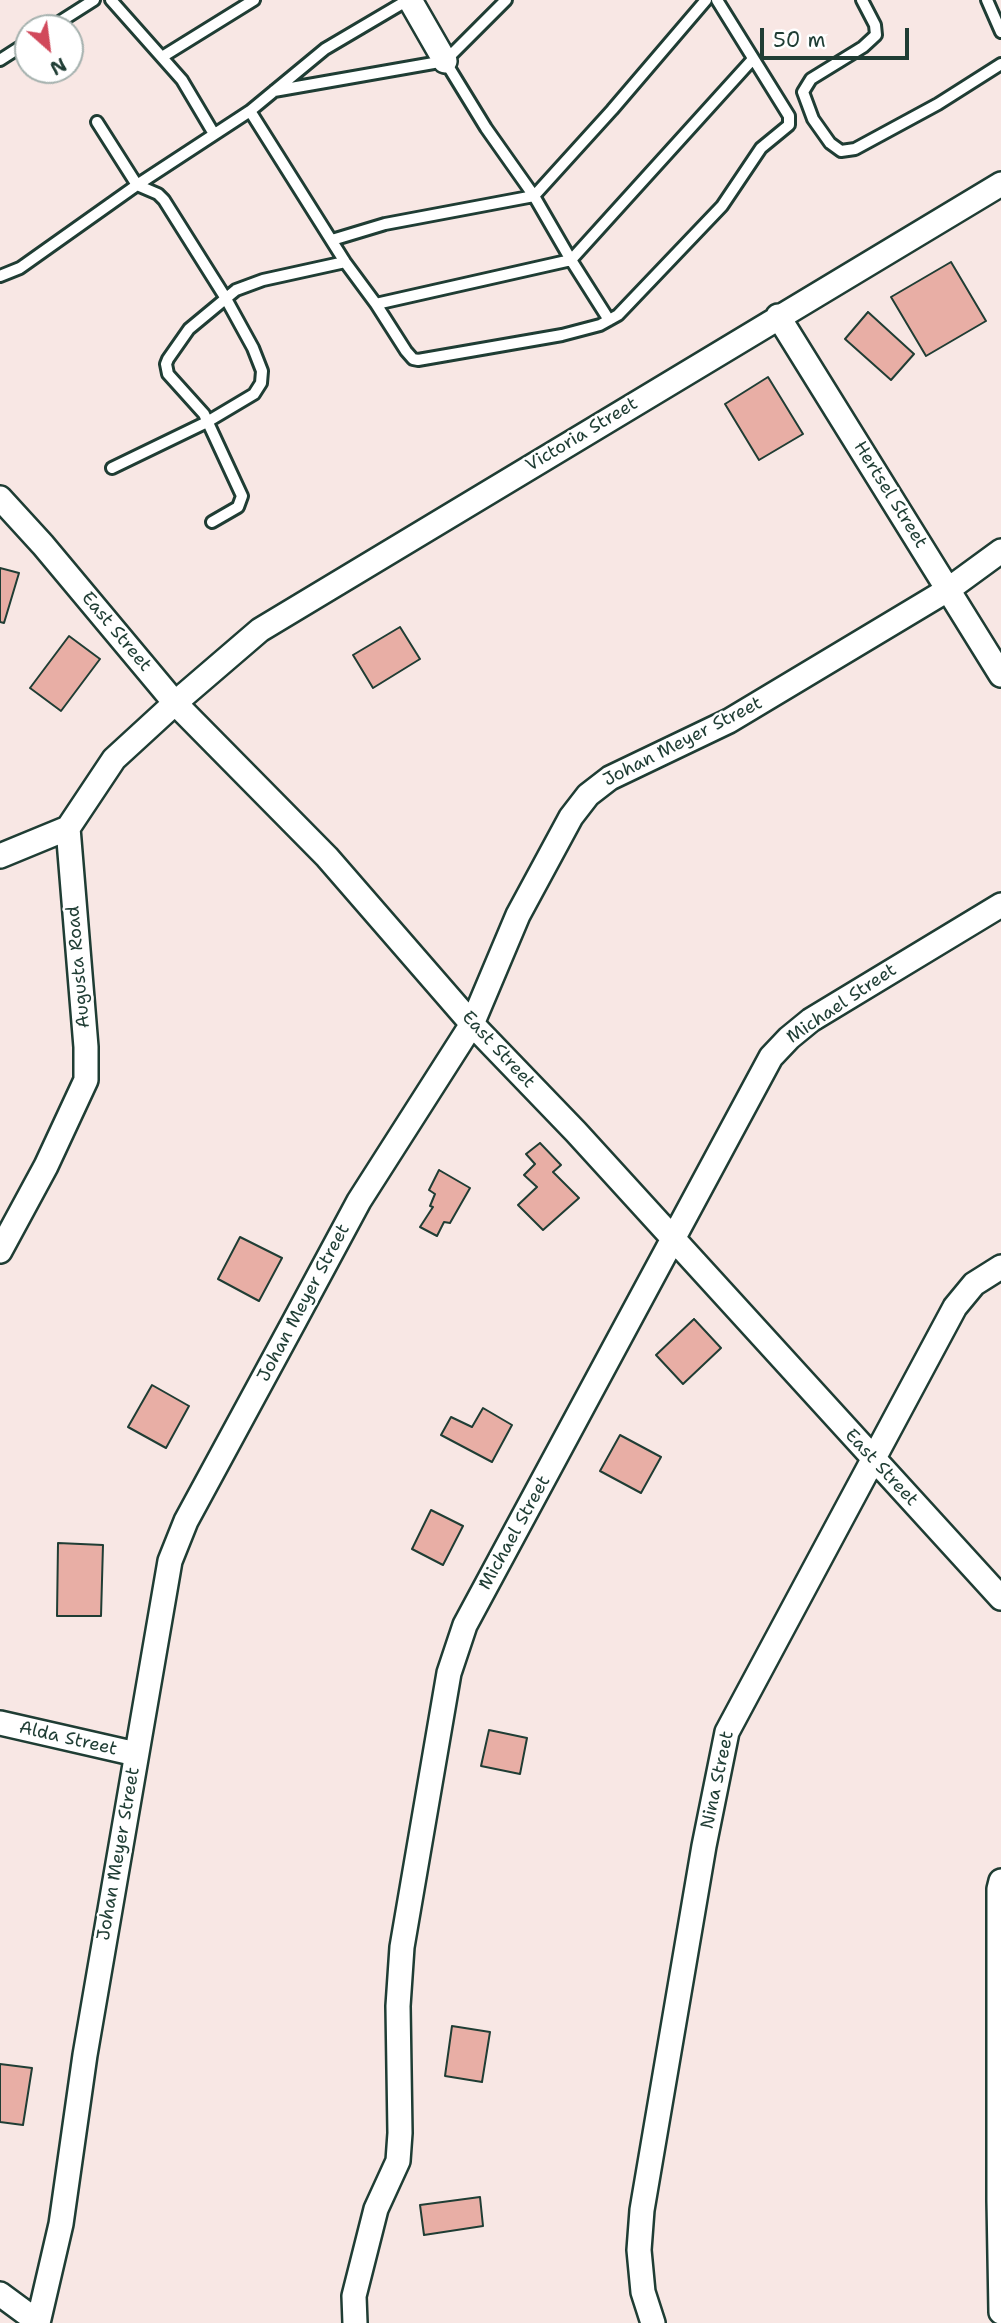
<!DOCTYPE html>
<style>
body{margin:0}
#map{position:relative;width:1001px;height:2323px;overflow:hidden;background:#f8e7e4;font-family:"Shantell Sans",sans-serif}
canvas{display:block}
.north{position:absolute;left:14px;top:14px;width:70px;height:70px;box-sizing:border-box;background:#fff;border:2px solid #a5b1ae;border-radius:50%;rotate:152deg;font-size:19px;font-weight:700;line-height:28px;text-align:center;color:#1f3d34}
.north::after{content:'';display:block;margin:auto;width:24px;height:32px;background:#d1495b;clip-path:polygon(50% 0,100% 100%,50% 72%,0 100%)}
.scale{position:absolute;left:760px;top:28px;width:149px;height:32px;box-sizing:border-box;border:4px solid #1f3d34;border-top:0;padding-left:9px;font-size:21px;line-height:24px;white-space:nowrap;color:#1f3d34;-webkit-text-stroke:5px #fff;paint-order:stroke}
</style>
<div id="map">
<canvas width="1001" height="2323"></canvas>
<div class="north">N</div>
<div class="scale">50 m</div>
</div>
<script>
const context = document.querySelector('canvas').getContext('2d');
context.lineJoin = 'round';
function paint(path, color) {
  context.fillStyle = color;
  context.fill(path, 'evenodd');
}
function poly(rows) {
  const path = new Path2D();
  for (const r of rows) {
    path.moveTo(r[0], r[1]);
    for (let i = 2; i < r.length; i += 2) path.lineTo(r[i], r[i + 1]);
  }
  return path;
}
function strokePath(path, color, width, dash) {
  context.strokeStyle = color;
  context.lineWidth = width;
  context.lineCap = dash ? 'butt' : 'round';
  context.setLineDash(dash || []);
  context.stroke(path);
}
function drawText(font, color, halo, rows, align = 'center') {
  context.font = font + ' "Shantell Sans",sans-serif';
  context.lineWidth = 5;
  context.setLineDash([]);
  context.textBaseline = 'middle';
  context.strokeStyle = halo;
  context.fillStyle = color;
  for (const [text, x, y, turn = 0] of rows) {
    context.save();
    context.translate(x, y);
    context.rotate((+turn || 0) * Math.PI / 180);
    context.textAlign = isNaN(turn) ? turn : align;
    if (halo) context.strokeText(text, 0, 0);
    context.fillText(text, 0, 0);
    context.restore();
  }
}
const building = poly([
 [951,262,986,321,926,356,891,297,951,262],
 [868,312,914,354,891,380,845,339,868,312],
 [768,377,803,434,759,460,725,404,768,377],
 [0,568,19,573,4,623,0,622,0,568],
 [400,627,420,659,373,688,353,655,400,627],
 [69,636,100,659,61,711,30,688,69,636],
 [540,1143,561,1165,553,1172,579,1198,543,1230,518,1205,537,1187,524,1175,535,1164,526,1154,540,1143],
 [439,1170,470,1188,450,1223,444,1222,437,1236,420,1227,433,1207,430,1206,435,1194,429,1190,439,1170],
 [240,1237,282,1258,259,1301,218,1279,240,1237],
 [694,1319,721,1348,683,1384,656,1355,694,1319],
 [152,1385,189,1406,166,1448,128,1427,152,1385],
 [483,1408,512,1425,492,1462,441,1435,451,1417,472,1427,483,1408],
 [620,1435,661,1457,641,1493,600,1471,620,1435],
 [431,1510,463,1526,443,1565,412,1549,431,1510],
 [58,1543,103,1545,101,1616,57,1616,58,1543],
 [489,1730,527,1738,520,1774,481,1766,489,1730],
 [452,2026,490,2032,482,2082,445,2076,452,2026],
 [0,2064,32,2068,23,2125,0,2122,0,2064],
 [480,2197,483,2226,424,2235,420,2205,480,2197]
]);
paint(building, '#e8aea5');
strokePath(building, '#1f3d34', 2);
const service = poly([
 [111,0,182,80,214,134],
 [408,0,325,49,250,111,345,262,376,304,406,351,413,359,418,360,562,335,600,325,618,315,722,206,761,148,789,125,789,116,717,0],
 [862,0,875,25,876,35,863,47,811,79,803,92,813,119,830,143,841,151,855,149,938,104,1001,64],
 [987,0,1001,32],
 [50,28,94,0],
 [162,57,254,0],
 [0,60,28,42],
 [445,61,486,128,534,196,571,260,609,320],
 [274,91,445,61,506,0],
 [97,122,137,185,158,194,164,200,225,297,253,348,262,371,261,383,254,394,207,422,112,468],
 [332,240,385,224,534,196,612,110,706,0],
 [0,276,20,268,137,185,250,111],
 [376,304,571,260,753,59],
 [212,522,238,507,242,496,204,414,168,374,166,364,168,359,189,329,236,290,263,280,345,262]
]);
const minor = poly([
 [410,0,445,61],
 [778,316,1001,675],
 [0,498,43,545,175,703,327,857,472,1024,576,1132,1001,1598],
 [0,856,68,828],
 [0,1251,46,1166,86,1080,86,1047,68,828,114,759,175,703,260,630,1001,184],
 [0,1723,136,1754],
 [1001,1881,999,1889,999,2201,1001,2312],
 [0,2294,38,2322],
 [38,2323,61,2224,85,2055,170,1561,186,1521,295,1320,359,1201,472,1024,518,915,571,817,588,795,610,778,729,721,949,589,1001,551],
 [355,2323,354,2296,376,2209,398,2161,400,2133,398,2006,402,1947,449,1673,465,1625,771,1057,789,1038,811,1020,1001,905],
 [653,2323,643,2292,639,2250,642,2210,704,1846,727,1732,955,1307,974,1284,1001,1267]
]);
strokePath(service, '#1f3d34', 16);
strokePath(minor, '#1f3d34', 28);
strokePath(service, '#fff', 10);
strokePath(minor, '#fff', 23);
drawText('18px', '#1f3d34', '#fff', [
 ["Victoria Street",582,435,-31],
 ["Hertsel Street",890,495,58],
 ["East Street",116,632,50],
 ["Johan Meyer Street",683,742,-27],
 ["Augusta Road",79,967,-95],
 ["Michael Street",842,1004,-34],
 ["East Street",498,1050,47],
 ["Johan Meyer Street",304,1303,-62],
 ["East Street",881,1468,47],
 ["Michael Street",515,1533,-61],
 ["Alda Street",68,1739,13],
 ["Nina Street",718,1780,-78],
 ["Johan Meyer Street",119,1854,-80]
]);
</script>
